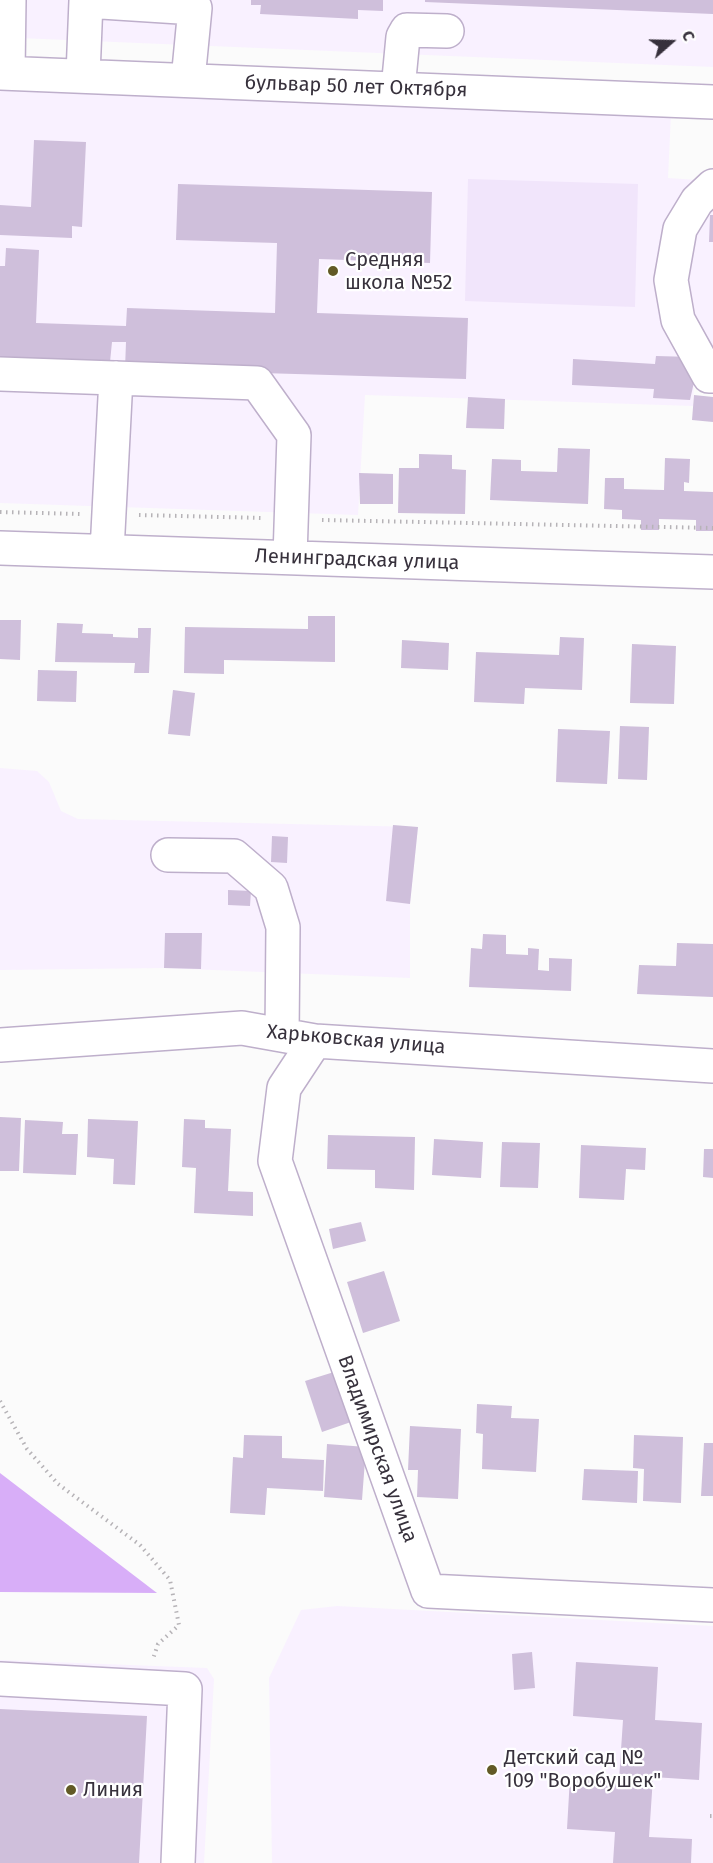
<!DOCTYPE html>
<meta charset="utf-8">
<style>
body{margin:0}
#map{position:relative;width:713px;height:1863px;overflow:hidden;background:#fbfbfb;font-family:"Fira Sans",sans-serif}
canvas{display:block}
.north{position:absolute;left:641px;top:12px;width:60px;height:60px;-webkit-text-stroke:4px #fff;paint-order:stroke;rotate:70deg;font-size:16px;font-weight:700;line-height:24px;text-align:center;color:#37313c}
.north::after{content:'';display:block;margin:auto;width:21px;height:27px;background:#37313c;clip-path:polygon(50% 0,100% 100%,50% 72%,0 100%)}
</style>
<div id="map">
<canvas width="713" height="1863"></canvas>
<div class="north">С</div>
</div>
<script>
const context = document.querySelector('canvas').getContext('2d');
context.lineJoin = 'round';
function paint(path, color) {
  context.fillStyle = color;
  context.fill(path, 'evenodd');
}
function poly(rows) {
  const path = new Path2D();
  for (const r of rows) {
    path.moveTo(r[0], r[1]);
    for (let i = 2; i < r.length; i += 2) path.lineTo(r[i], r[i + 1]);
  }
  return path;
}
function strokePath(path, color, width, dash) {
  context.strokeStyle = color;
  context.lineWidth = width;
  context.lineCap = dash ? 'butt' : 'round';
  context.setLineDash(dash || []);
  context.stroke(path);
}
function drawText(font, color, halo, rows, align = 'center') {
  context.font = font + ' "Fira Sans",sans-serif';
  context.lineWidth = 4.5;
  context.setLineDash([]);
  context.textBaseline = 'middle';
  context.strokeStyle = halo;
  context.fillStyle = color;
  for (const [text, x, y, turn = 0] of rows) {
    context.save();
    context.translate(x, y);
    context.rotate((+turn || 0) * Math.PI / 180);
    context.textAlign = isNaN(turn) ? turn : align;
    if (halo) context.strokeText(text, 0, 0);
    context.fillText(text, 0, 0);
    context.restore();
  }
}
paint(poly([
 [19,0,713,0,713,67,19,38],
 [0,88,671,114,668,178,713,181,713,383,694,382,693,406,365,395,358,515,0,503],
 [0,768,37,771,49,782,61,811,78,819,418,827,410,904,410,978,164,968,0,970],
 [337,1606,713,1626,713,1863,272,1863,269,1678,301,1610],
 [0,1660,207,1668,214,1679,204,1863,0,1863]
]), '#f9f1ff');
paint(poly([
 [468,179,638,184,635,307,465,301]
]), '#f1e5fb');
paint(poly([
 [0,1473,157,1593,0,1592]
]), '#d8aef8');
paint(poly([
 [251,0,383,0,383,11,358,10,358,19,260,14,261,5,251,5],
 [425,0,713,0,713,14,425,2],
 [34,140,86,142,82,227,72,226,72,238,0,235,0,205,31,207],
 [178,184,432,192,430,263,319,259,317,313,468,318,466,379,125,369,126,342,112,342,110,362,0,358,0,266,5,266,6,248,39,250,36,323,126,326,127,308,275,313,277,243,176,240],
 [710,215,713,215,713,242,709,242],
 [656,356,692,357,694,382,690,400,653,398,654,389,572,385,573,359,655,364],
 [694,395,713,397,713,422,692,420],
 [468,397,505,399,504,429,466,428],
 [558,448,590,449,588,504,490,500,492,459,521,460,521,471,557,472],
 [419,454,452,455,452,469,466,470,465,514,398,513,399,468,419,468],
 [665,458,690,459,689,483,684,482,684,491,713,492,713,531,696,531,696,520,659,519,659,530,641,530,641,520,622,519,622,510,604,509,605,478,624,478,624,489,664,490],
 [359,473,393,474,393,504,360,504],
 [308,616,335,616,335,662,224,660,224,674,184,673,185,627,308,629],
 [0,620,21,620,20,660,0,659],
 [57,623,83,624,82,633,113,634,113,637,138,638,138,628,151,628,149,673,134,673,135,663,55,662],
 [560,637,584,638,582,690,525,688,524,704,474,702,476,652,559,655],
 [402,640,449,643,448,670,401,668],
 [632,644,676,646,674,704,630,703],
 [38,670,77,671,76,702,37,701],
 [173,690,195,693,190,736,168,734],
 [620,726,649,727,647,780,618,779],
 [558,729,610,731,607,784,556,782],
 [393,825,418,827,410,904,386,901],
 [272,836,288,837,287,863,271,862],
 [228,890,251,891,250,906,228,905],
 [165,933,202,933,201,969,164,968],
 [483,934,506,935,506,954,528,955,528,948,539,949,538,970,549,971,549,958,572,959,571,991,469,987,471,948,482,949],
 [677,943,713,944,713,997,637,994,639,965,676,966],
 [0,1117,21,1118,19,1171,0,1171],
 [88,1119,138,1121,135,1185,113,1184,114,1159,87,1157],
 [184,1119,205,1120,205,1128,231,1129,228,1191,253,1192,253,1216,194,1213,196,1168,182,1167],
 [25,1120,63,1122,62,1134,78,1134,76,1175,23,1173],
 [328,1135,415,1137,414,1190,375,1188,375,1170,327,1169],
 [434,1139,483,1142,481,1178,432,1175],
 [502,1142,540,1143,538,1188,500,1187],
 [581,1145,646,1148,645,1170,626,1169,624,1200,579,1198],
 [704,1149,713,1149,713,1178,703,1177],
 [361,1222,366,1241,333,1249,329,1229],
 [384,1271,400,1321,363,1333,347,1282],
 [334,1372,351,1422,322,1432,305,1381],
 [477,1404,512,1406,511,1418,539,1419,536,1472,482,1469,483,1434,476,1433],
 [410,1426,461,1429,458,1499,417,1497,418,1470,408,1470],
 [244,1435,282,1436,282,1458,324,1460,323,1491,267,1488,265,1515,230,1513,233,1457,243,1458],
 [634,1435,683,1437,681,1503,643,1501,644,1469,633,1468],
 [704,1443,713,1443,713,1496,701,1496],
 [327,1444,366,1447,362,1500,324,1497],
 [584,1469,638,1471,637,1503,582,1500],
 [532,1652,535,1688,514,1690,512,1654],
 [576,1662,658,1667,655,1720,702,1723,699,1780,653,1777,649,1837,692,1839,691,1863,613,1863,615,1832,567,1829,570,1777,619,1780,623,1720,573,1716],
 [0,1709,147,1716,139,1863,0,1863]
]), '#cfbfdb');
const minor = poly([
 [8,72,9,0],
 [0,73,713,102],
 [83,75,86,1,195,8,188,80],
 [398,89,403,37,407,30,447,31],
 [713,186,697,201,680,229,671,280,678,320,709,376,713,376],
 [0,374,257,383,294,435,290,557],
 [0,548,713,572],
 [107,551,116,378],
 [168,855,234,856,271,888,283,927,282,1035],
 [315,1041,284,1088,275,1161,428,1591,713,1605],
 [0,1045,242,1028,315,1041,713,1066],
 [0,1679,185,1689,178,1863]
]);
strokePath(minor, '#beafcb', 36);
strokePath(poly([
 [0,512,80,514],
 [139,515,263,518],
 [322,520,713,528],
 [0,1401,27,1449,58,1484,140,1545,170,1580,179,1625,158,1644,153,1659],
 [710,1816,713,1816]
]), '#b6b3b7', 4, [1.5, 4.5]);
strokePath(minor, '#fff', 33);
for (const [x, y, r, color] of [
 [333,271,6,"#625a26"],
 [492,1770,6,"#625a26"],
 [71,1790,6,"#625a26"]
]) {
  const dot = new Path2D();
  dot.arc(x, y, r, 0, 2 * Math.PI);
  context.fillStyle = color;
  context.fill(dot);
  strokePath(dot, '#fff', 2);
}
drawText('20px', '#37313c', '#fff', [
 ["бульвар 50 лет Октября",356,87,2],
 ["Ленинградская улица",357,560,2],
 ["Харьковская улица",356,1040,5],
 ["Владимирская улица",377,1449,70]
]);
drawText('20px', '#37313c', '#fff', [
 ["Средняя",345,260],
 ["школа №52",345,283],
 ["Детский сад №",504,1758],
 ["109 \"Воробушек\"",504,1781],
 ["Линия",83,1790]
], 'left');
</script>
